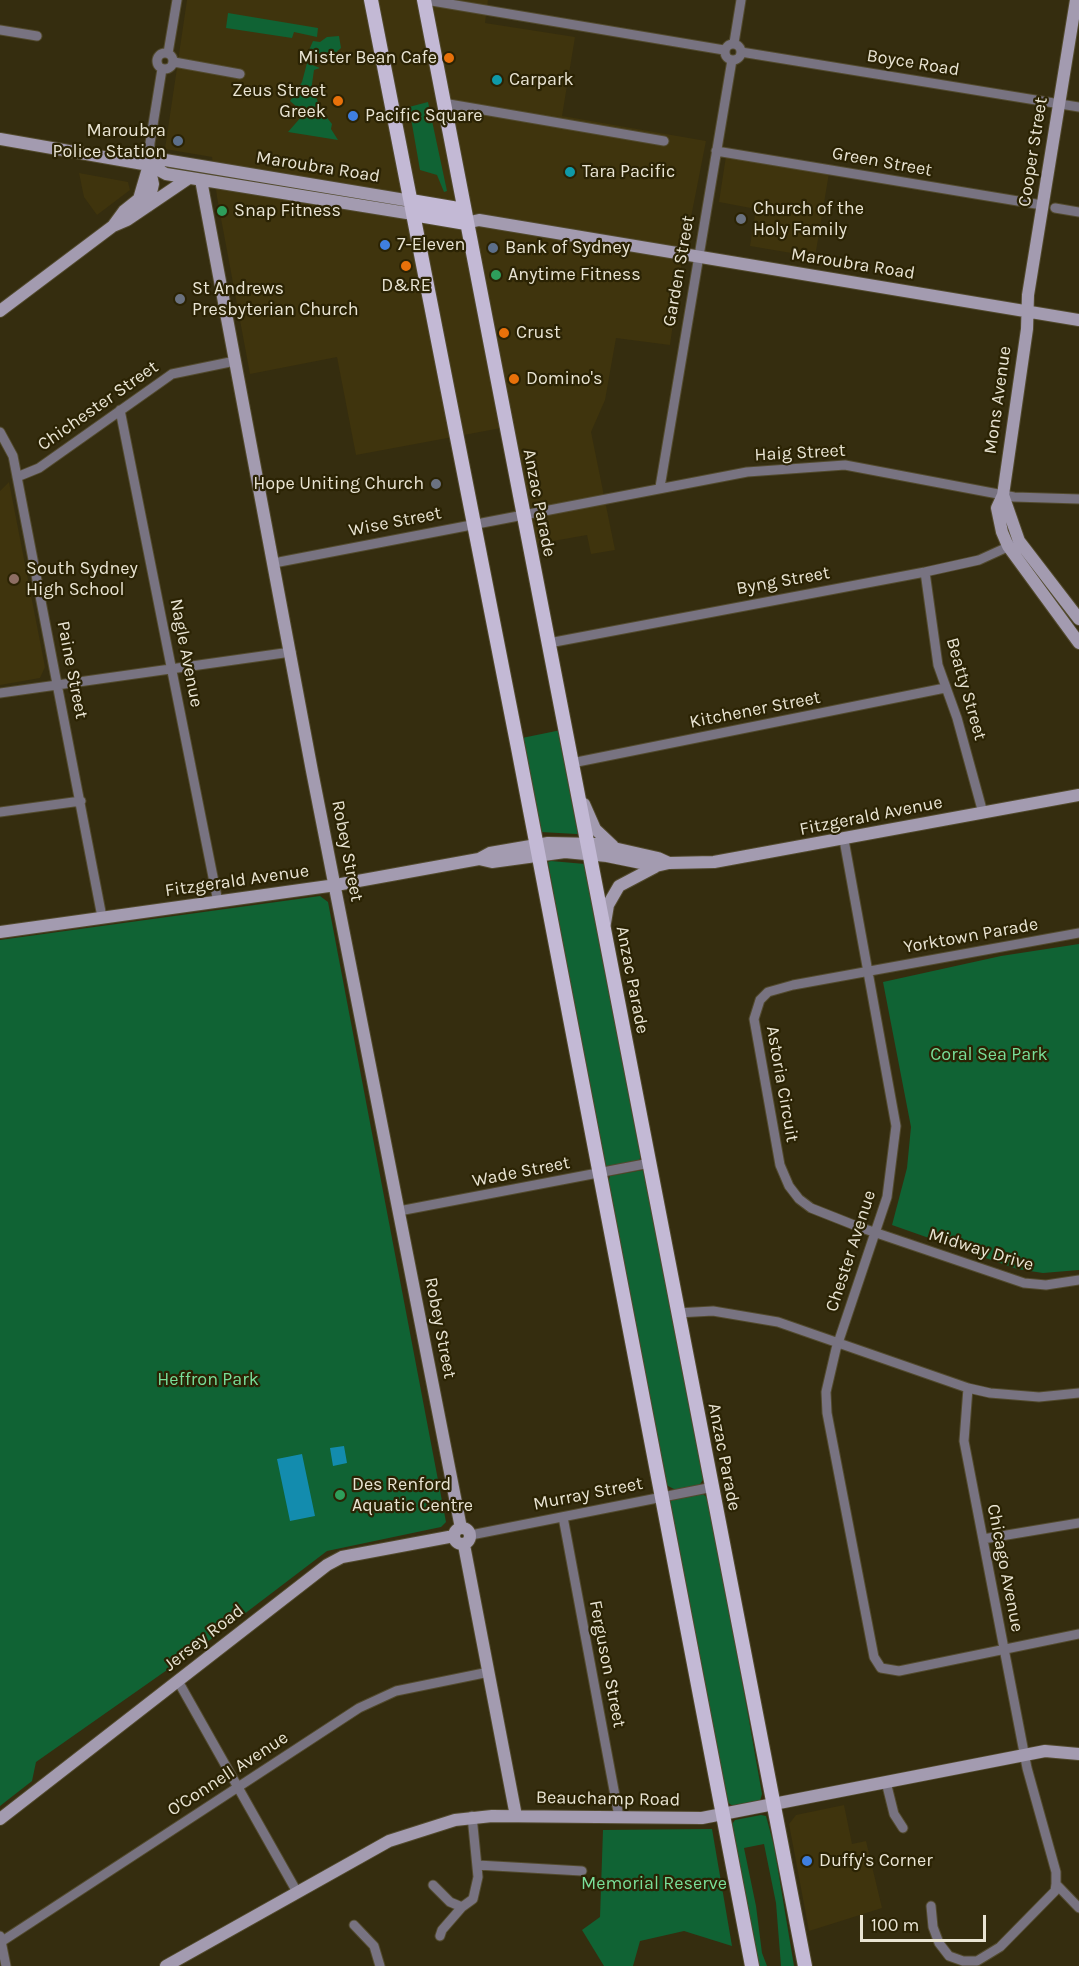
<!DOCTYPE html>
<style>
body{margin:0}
#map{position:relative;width:1079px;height:1966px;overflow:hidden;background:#352d0f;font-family:Karla,sans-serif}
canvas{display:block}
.scale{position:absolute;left:860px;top:1915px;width:126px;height:27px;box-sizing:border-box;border:3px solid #e9e4d3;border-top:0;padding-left:8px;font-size:18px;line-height:21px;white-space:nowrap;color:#e9e4d3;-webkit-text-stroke:4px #2b2304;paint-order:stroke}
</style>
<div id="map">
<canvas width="1079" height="1966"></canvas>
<div class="scale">100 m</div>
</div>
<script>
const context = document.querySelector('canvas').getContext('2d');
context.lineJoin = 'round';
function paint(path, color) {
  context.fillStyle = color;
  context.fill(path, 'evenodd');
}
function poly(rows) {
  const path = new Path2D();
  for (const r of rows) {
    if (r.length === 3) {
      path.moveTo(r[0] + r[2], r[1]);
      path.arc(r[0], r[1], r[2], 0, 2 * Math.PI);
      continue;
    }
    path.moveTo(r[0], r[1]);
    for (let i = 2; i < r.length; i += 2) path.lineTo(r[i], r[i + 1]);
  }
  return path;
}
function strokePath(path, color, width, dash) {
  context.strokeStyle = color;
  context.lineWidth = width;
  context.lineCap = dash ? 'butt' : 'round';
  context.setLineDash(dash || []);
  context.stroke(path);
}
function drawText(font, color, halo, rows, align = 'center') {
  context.font = font + ' Karla,sans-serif';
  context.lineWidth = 4.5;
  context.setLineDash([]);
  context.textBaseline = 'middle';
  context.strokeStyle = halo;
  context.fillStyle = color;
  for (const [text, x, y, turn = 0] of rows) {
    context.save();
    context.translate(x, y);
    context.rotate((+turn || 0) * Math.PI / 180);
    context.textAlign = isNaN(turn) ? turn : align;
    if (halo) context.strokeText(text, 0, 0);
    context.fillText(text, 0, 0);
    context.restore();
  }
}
paint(poly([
 [187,0,488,0,485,23,575,37,562,116,706,141,680,273,670,345,616,338,605,400,591,432,615,550,591,554,587,535,536,544,512,426,356,455,337,357,250,374,217,197,212,157,165,149],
 [726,156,829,173,815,257,750,246,756,209,719,202],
 [79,173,128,182,130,190,97,215,84,197],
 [9,482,45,667,40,678,0,685,0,491],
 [844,1805,852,1844,866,1841,882,1908,809,1931,789,1824,796,1815]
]), '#3f340d');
paint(poly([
 [228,13,318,28,317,37,294,32,292,38,226,28],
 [339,36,341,48,322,65,307,55,313,41,320,42,327,37],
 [307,63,320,68,314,70,311,91,315,93,320,109,332,124,331,129,338,140,288,132,302,116,297,107,290,101,302,82],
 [428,102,447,191,444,192,437,175,420,170,409,107],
 [561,730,580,833,577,834,540,832,522,738],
 [551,861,585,864,643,1153,639,1160,607,1167,601,1162,548,862],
 [320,896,328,902,446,1522,441,1527,327,1551,214,1637,36,1762,32,1781,0,1806,0,940],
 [1079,944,1079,1270,1043,1273,1017,1269,892,1225,907,1168,911,1127,883,982,1001,956],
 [643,1170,647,1174,705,1476,699,1486,676,1490,664,1484,607,1186,610,1176],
 [703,1494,710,1500,762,1794,760,1801,733,1806,727,1802,722,1788,668,1503,671,1499],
 [761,1815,766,1816,774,1846,794,1966,781,1966,776,1903,764,1844,744,1848,756,1906,762,1953,767,1966,756,1966,742,1898,743,1884,732,1824,735,1820],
 [712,1829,732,1946,684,1931,640,1941,633,1966,604,1966,582,1930,600,1917,603,1830]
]), '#106334');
paint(poly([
 [344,1446,347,1463,333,1466,330,1448],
 [302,1454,315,1516,290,1521,277,1459]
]), '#138cae');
const street = poly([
 [426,0,724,50],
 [0,30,37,36],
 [734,43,741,0],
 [733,52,8],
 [741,52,1079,107],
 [165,61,8],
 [168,53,177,0],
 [174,62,240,74],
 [443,103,664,141],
 [716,151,1042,205],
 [149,165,150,143,162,69],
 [1055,208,1079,212],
 [120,410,218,902],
 [0,432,13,456,102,917],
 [17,477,39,468,172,374,235,361],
 [660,487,732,60],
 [274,563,747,472,845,465,1014,497,1079,499],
 [925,572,938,665,957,718,983,813],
 [549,643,925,572,979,560,1012,545],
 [0,693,291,652],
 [572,763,945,688],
 [0,812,81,801],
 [844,840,896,1126,887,1197,836,1349,826,1392,827,1413,874,1657,881,1668,899,1671,1079,1634],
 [1079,933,793,985,768,992,760,1000,754,1019,780,1165,789,1186,799,1199,811,1208,859,1227,1024,1283,1046,1285,1079,1280],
 [399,1211,650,1163],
 [677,1313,713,1311,778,1322,968,1388,990,1393,1039,1397,1079,1393],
 [968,1388,964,1441,1027,1768,1056,1872,1056,1884,1079,1908],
 [563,1517,619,1817],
 [471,1535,713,1487],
 [983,1539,1079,1523],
 [178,1681,297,1892],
 [886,1782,894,1814,903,1828],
 [477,1865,582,1871],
 [433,1885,450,1902,462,1907,473,1899,478,1877,472,1816],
 [931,1906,933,1927,939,1943,949,1956,963,1961,977,1961,1000,1947,1055,1891,1056,1884],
 [354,1925,374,1946,380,1966],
 [0,1936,6,1966],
 [440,1936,442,1930,462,1907],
 [1,1942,359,1708,396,1691,489,1672]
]);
const secondary = poly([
 [1076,0,1028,295,1027,329,1003,495,997,508,1002,532,1008,546,1079,643],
 [0,139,149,165,166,174,413,214],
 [149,165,165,160,411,201],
 [201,180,312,771,461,1528],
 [148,206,153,184,149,166],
 [466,223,479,220,1079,320],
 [113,226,124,211,139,199,149,165],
 [0,311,113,226,127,220,189,178],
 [1003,495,1019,541,1079,619],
 [584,804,595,829,613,846],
 [479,859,492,862,565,852,607,856,656,866,669,863,714,862,1079,795],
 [605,923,608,905,619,886,655,867],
 [0,932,336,885,479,859,490,853,548,843,596,844,658,858,669,863],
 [462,1536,8],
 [464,1545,516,1816],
 [0,1819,327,1565,342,1557,454,1536],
 [166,1966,389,1841,455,1820,492,1816,702,1818,1045,1751,1079,1754]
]);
const primary = poly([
 [371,0,518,748,752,1966],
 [424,0,805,1966],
 [411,201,464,210],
 [413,214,466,223]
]);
strokePath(street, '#524a2e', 11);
strokePath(secondary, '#524a2e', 14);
strokePath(primary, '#524a2e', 16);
strokePath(street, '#787381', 9);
strokePath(secondary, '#a39bb0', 12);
strokePath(primary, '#c3b9d5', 14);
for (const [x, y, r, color] of [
 [449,58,6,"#e8710a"],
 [497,80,6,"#0f9aa8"],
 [338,101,6,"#e8710a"],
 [353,116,6,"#3f7fe0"],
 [178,141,6,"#5c6f8a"],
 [570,172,6,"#0f9aa8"],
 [222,211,6,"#2e9e5b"],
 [741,219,6,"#6b7280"],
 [385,245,6,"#3f7fe0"],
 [493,248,6,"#5c6f8a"],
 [406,266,6,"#e8710a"],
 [496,275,6,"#2e9e5b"],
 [180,299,6,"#6b7280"],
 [504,333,6,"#e8710a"],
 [514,379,6,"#e8710a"],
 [436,484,6,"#6b7280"],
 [14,579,6,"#8d6e63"],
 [340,1495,6,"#2e9e5b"],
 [807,1861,6,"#3f7fe0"]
]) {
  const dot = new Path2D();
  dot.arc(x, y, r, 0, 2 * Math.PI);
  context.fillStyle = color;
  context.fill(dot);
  strokePath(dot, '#2b2304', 2);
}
drawText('18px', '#e9e4d3', '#2b2304', [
 ["Mister Bean Cafe",437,58,"right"],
 ["Carpark",509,80],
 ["Zeus Street",326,91,"right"],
 ["Greek",326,112,"right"],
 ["Pacific Square",365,116],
 ["Maroubra",166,131,"right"],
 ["Police Station",166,152,"right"],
 ["Tara Pacific",582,172],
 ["Church of the",753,209],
 ["Holy Family",753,230],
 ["Snap Fitness",234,211],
 ["7-Eleven",397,245],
 ["Bank of Sydney",505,248],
 ["Anytime Fitness",508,275],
 ["D&RE",406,286,"center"],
 ["St Andrews",192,289],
 ["Presbyterian Church",192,310],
 ["Crust",516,333],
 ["Domino's",526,379],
 ["Hope Uniting Church",424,484,"right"],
 ["South Sydney",26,569],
 ["High School",26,590],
 ["Des Renford",352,1485],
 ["Aquatic Centre",352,1506],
 ["Duffy's Corner",819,1861]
], 'left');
drawText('18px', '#e9e4d3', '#2b2304', [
 ["Boyce Road",913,63,9],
 ["Cooper Street",1033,152,-81],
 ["Green Street",882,162,10],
 ["Maroubra Road",318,167,9],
 ["Maroubra Road",853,264,9],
 ["Garden Street",679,271,-80],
 ["Mons Avenue",998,400,-82],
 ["Chichester Street",98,406,-35],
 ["Haig Street",800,453,-3],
 ["Anzac Parade",539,503,79],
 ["Wise Street",395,522,-11],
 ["Byng Street",783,581,-10],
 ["Nagle Avenue",186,653,79],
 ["Paine Street",72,670,79],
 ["Beatty Street",966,689,74],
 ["Kitchener Street",755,710,-11],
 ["Fitzgerald Avenue",871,816,-11],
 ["Robey Street",347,851,79],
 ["Fitzgerald Avenue",237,881,-8],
 ["Yorktown Parade",971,936,-10],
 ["Anzac Parade",632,980,79],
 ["Astoria Circuit",782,1084,80],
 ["Wade Street",521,1172,-11],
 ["Midway Drive",981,1250,17],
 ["Chester Avenue",851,1251,-72],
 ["Robey Street",440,1328,79],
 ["Anzac Parade",724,1457,79],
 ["Murray Street",588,1494,-11],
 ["Chicago Avenue",1005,1568,79],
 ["Jersey Road",204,1638,-38],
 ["Ferguson Street",607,1664,79],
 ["O'Connell Avenue",228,1774,-33],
 ["Beauchamp Road",608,1799,1]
]);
drawText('18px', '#79df99', '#2b2304', [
 ["Coral Sea Park",989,1055],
 ["Heffron Park",208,1380],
 ["Memorial Reserve",654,1884]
]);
</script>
